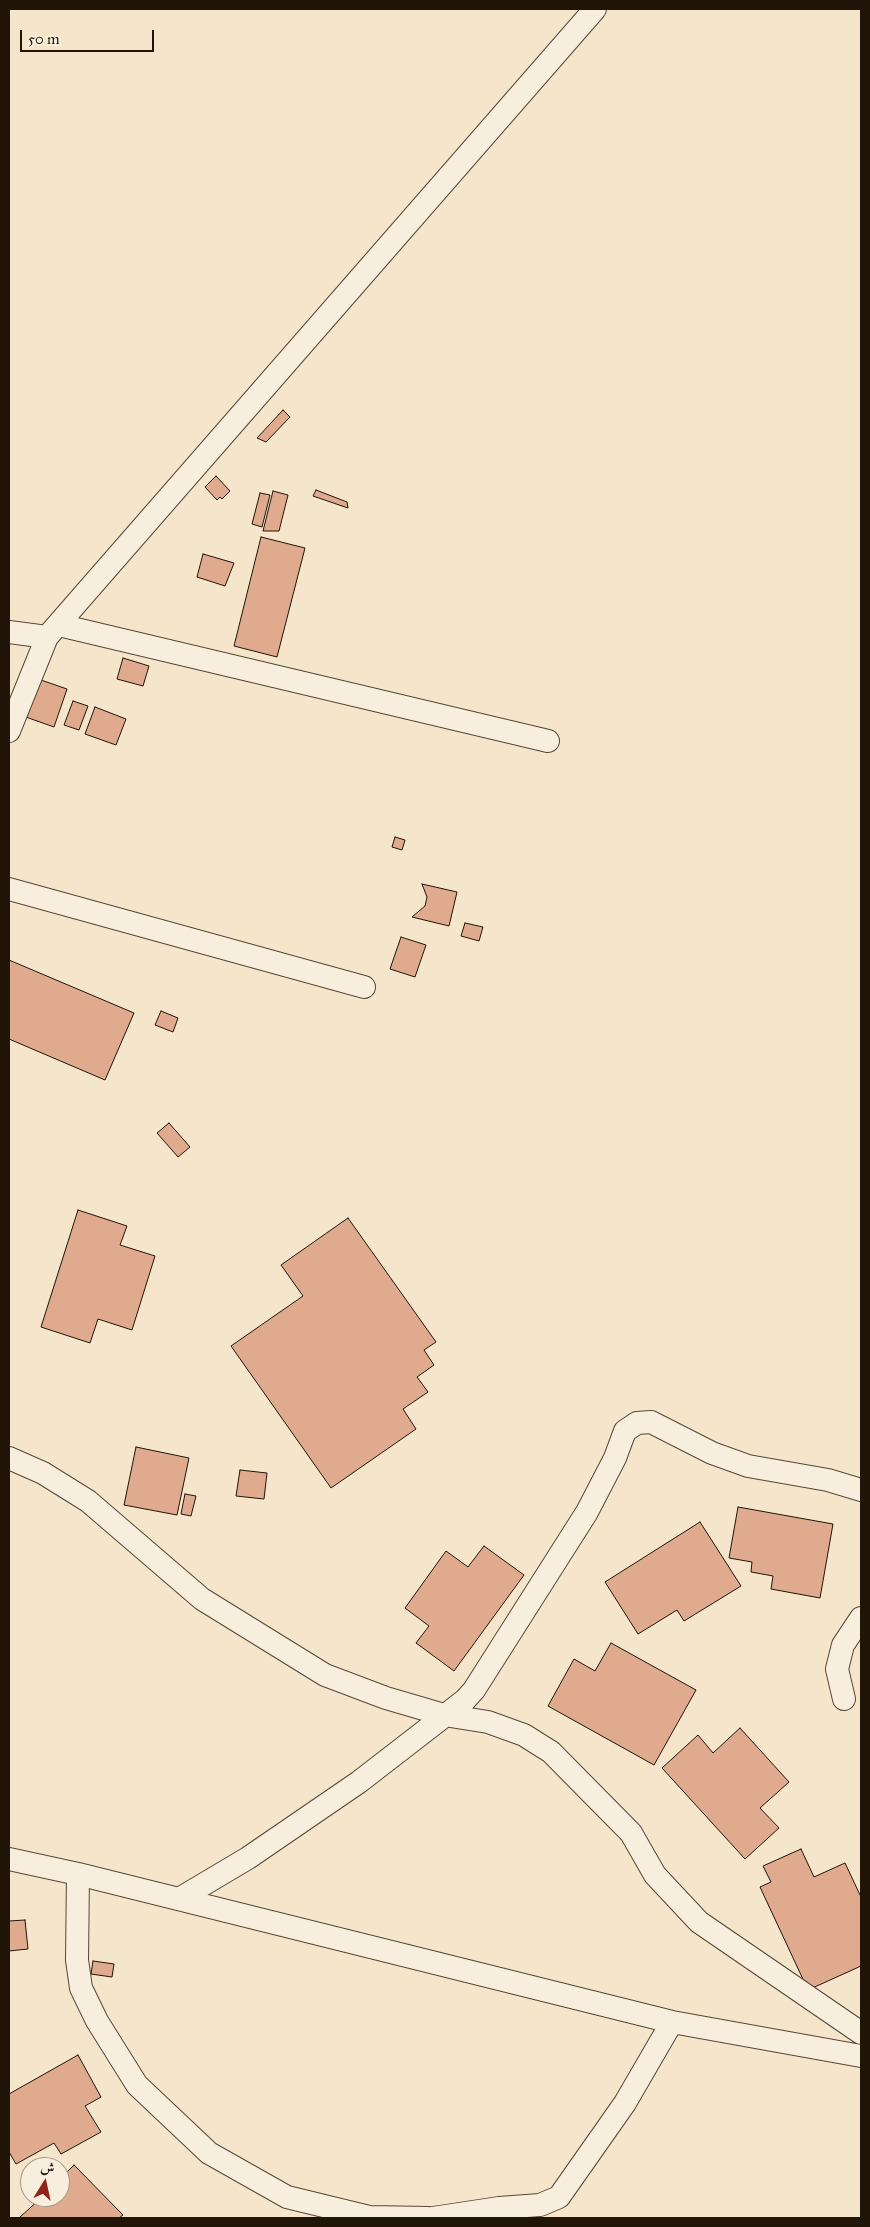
<!DOCTYPE html>
<meta charset="utf-8">
<style>
body{margin:0}
#map{position:relative;width:870px;height:2227px;overflow:hidden;background:#f5e5ca;font-family:"IM FELL Great Primer",Amiri,serif}
canvas{display:block}
.frame{position:absolute;inset:0;border:10px solid #211408;pointer-events:none}
.north{position:absolute;left:20px;top:2157px;width:50px;height:50px;box-sizing:border-box;background:#f8eedd;border:1px solid #a29788;border-radius:50%;rotate:10deg;font-size:14px;font-weight:700;line-height:20px;text-align:center;color:#211408}
.north::after{content:'';display:block;margin:auto;width:18px;height:22px;background:#8f2418;clip-path:polygon(50% 0,100% 100%,50% 72%,0 100%)}
.scale{position:absolute;left:20px;top:30px;width:134px;height:22px;box-sizing:border-box;border:2px solid #211408;border-top:0;padding-left:6px;font-size:15px;line-height:18px;white-space:nowrap;color:#211408;-webkit-text-stroke:4px #f8eedd;paint-order:stroke}
</style>
<div id="map">
<canvas width="870" height="2227"></canvas>
<div class="frame"></div>
<div class="north">ش</div>
<div class="scale">50 m</div>
</div>
<script>
const c = document.querySelector('canvas').getContext('2d');
c.lineJoin = 'round';
function paint(path, color) { c.fillStyle = color; c.fill(path, 'evenodd'); }
const shape = rows => new Path2D(rows.map(r => 'M' + r).join(''));
function stroke(path, color, width, dash) { c.strokeStyle = color; c.lineWidth = width; c.lineCap = dash ? 'butt' : 'round'; c.setLineDash(dash || []); c.stroke(path); }
const building = shape([
 [283,410,290,417,266,442,257,438,283,410],
 [216,476,230,491,222,499,220,497,217,500,205,487,216,476],
 [316,490,347,502,348,508,313,496,316,490],
 [273,491,288,495,279,531,263,531,273,491],
 [260,493,270,495,262,527,252,524,260,493],
 [261,537,305,548,277,657,234,646,261,537],
 [203,554,234,563,225,586,197,577,203,554],
 [123,658,149,666,143,686,117,679,123,658],
 [35,678,67,689,54,727,23,716,35,678],
 [73,701,88,706,79,730,64,725,73,701],
 [95,707,126,719,116,745,85,734,95,707],
 [395,837,405,840,402,850,392,847,395,837],
 [422,884,457,892,449,926,412,917,425,906,427,897,422,884],
 [465,923,483,927,479,941,461,936,465,923],
 [401,937,426,945,415,977,390,969,401,937],
 [9,960,134,1013,105,1080,9,1039,9,960],
 [161,1011,178,1018,173,1032,155,1025,161,1011],
 [169,1123,190,1147,178,1157,157,1133,169,1123],
 [78,1210,127,1226,120,1245,155,1256,132,1330,98,1319,90,1343,41,1327,78,1210],
 [348,1218,436,1342,424,1350,434,1365,417,1377,428,1392,403,1409,416,1429,331,1488,231,1346,303,1296,281,1265,348,1218],
 [136,1447,189,1458,177,1515,124,1505,136,1447],
 [240,1470,267,1473,264,1499,236,1496,240,1470],
 [185,1494,196,1496,191,1516,181,1514,185,1494],
 [738,1507,833,1524,820,1598,771,1589,773,1576,751,1572,752,1562,729,1558,738,1507],
 [700,1522,741,1586,684,1621,677,1610,638,1634,605,1582,700,1522],
 [484,1546,524,1575,454,1671,416,1643,429,1626,405,1608,446,1551,468,1567,484,1546],
 [611,1643,696,1690,654,1765,548,1706,574,1659,595,1671,611,1643],
 [740,1728,789,1782,760,1808,779,1828,745,1859,662,1768,698,1735,713,1753,740,1728],
 [801,1849,814,1877,845,1863,861,1897,861,1966,808,1990,760,1887,771,1882,763,1866,801,1849],
 [25,1920,28,1949,9,1951,9,1921,25,1920],
 [93,1961,114,1964,112,1977,91,1974,93,1961],
 [78,2055,101,2097,85,2106,101,2132,61,2154,54,2143,16,2164,9,2152,9,2094,78,2055],
 [74,2165,123,2215,119,2218,19,2218,42,2197,60,2197,60,2179,74,2165]
]);
const minor = shape([
 [59,625,548,741],
 [9,632,47,637],
 [9,731,47,637,595,9],
 [9,889,364,987],
 [9,1458,43,1473,88,1501,202,1599,325,1675,386,1698,444,1715,488,1722,524,1735,551,1752,631,1833,655,1875,699,1922,861,2033],
 [844,1699,837,1669,843,1645,861,1618],
 [9,1859,78,1874,672,2022,861,2056],
 [78,1874,77,1960,81,1988,97,2021,137,2085,209,2153,287,2197,369,2217,428,2218],
 [179,1899,248,1858,359,1782,465,1700,474,1690,587,1512,615,1458,625,1431,637,1423,651,1422,712,1453,748,1466,828,1480,861,1490],
 [433,2218,499,2208,540,2205,559,2197,625,2103,672,2022]
]);
paint(building, '#dfaa8d');
stroke(building, '#211408', 1);
stroke(minor, '#564838', 24);
stroke(minor, '#f8eedd', 22);
</script>
